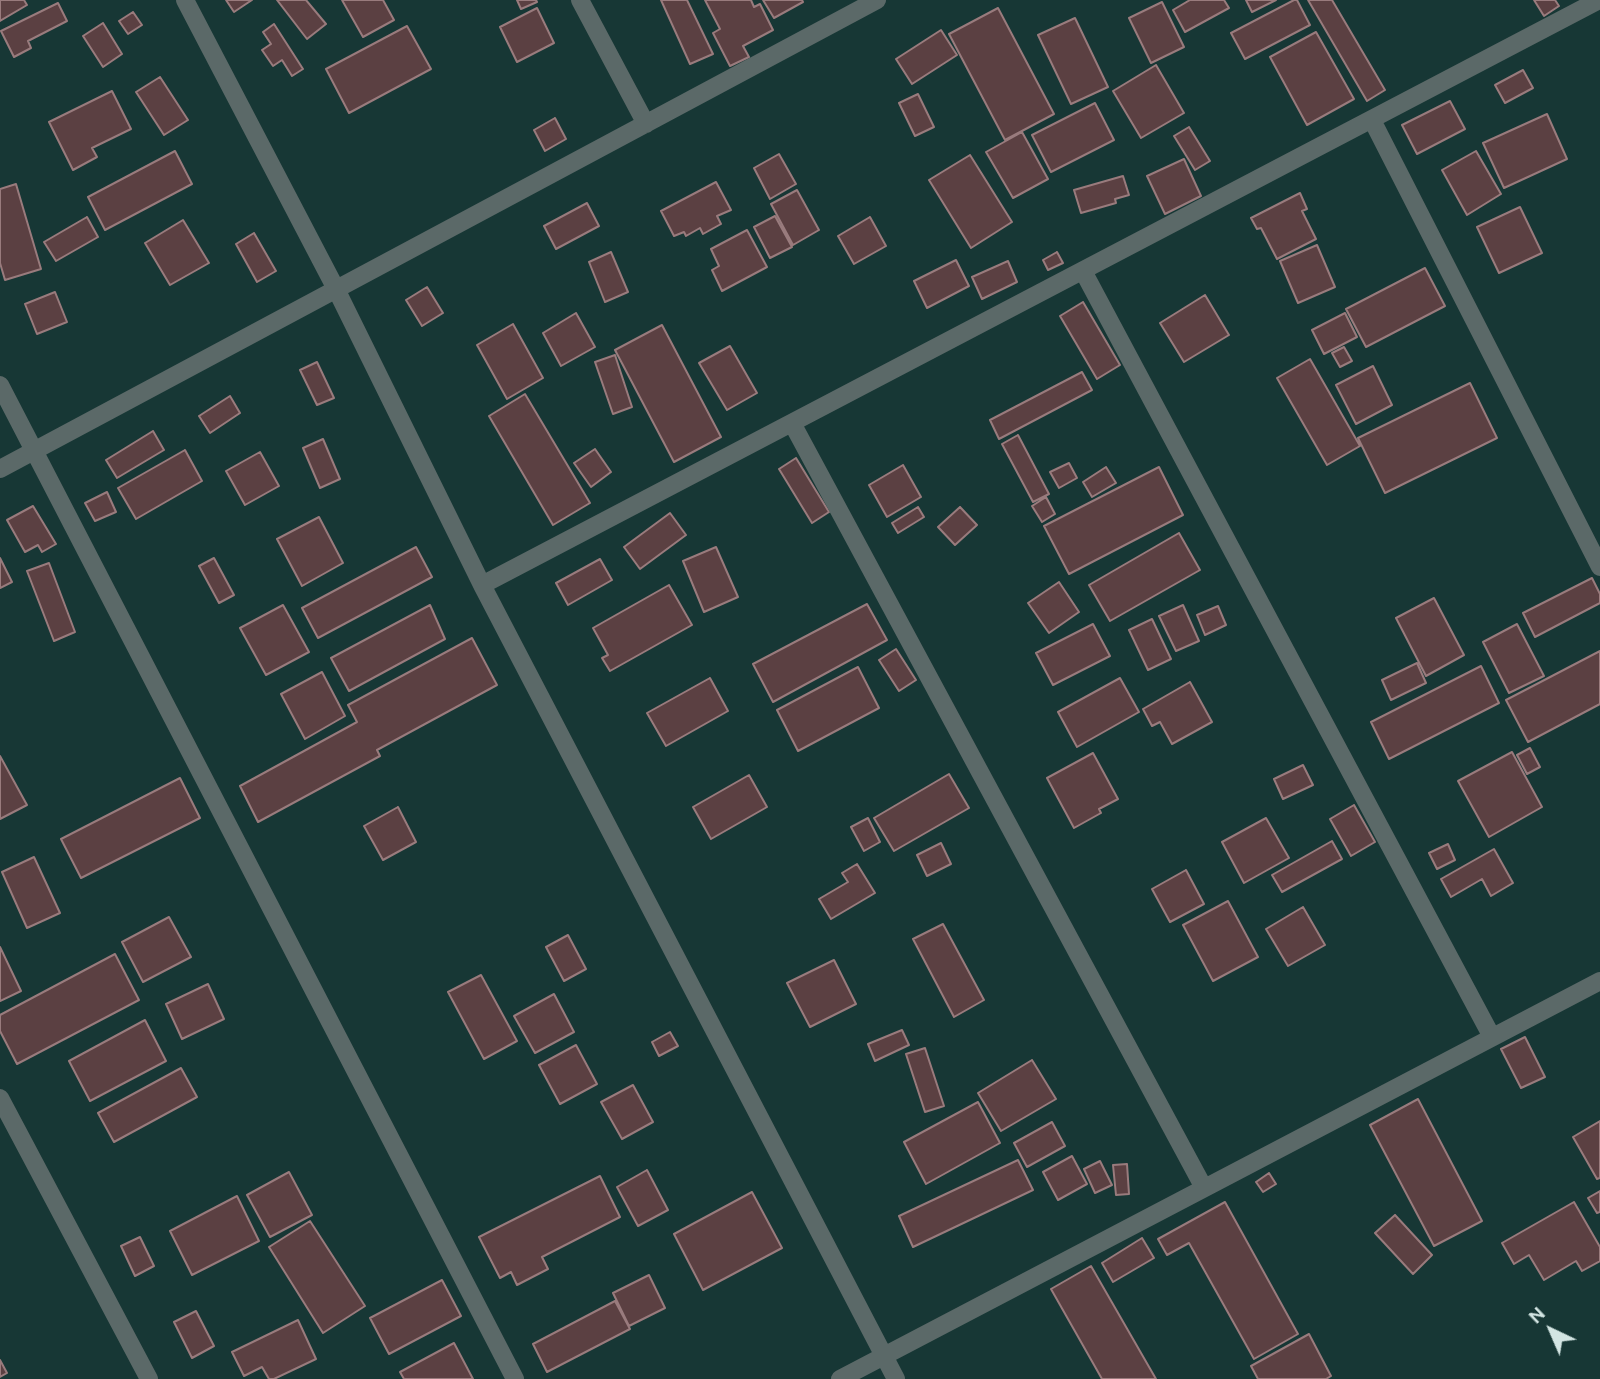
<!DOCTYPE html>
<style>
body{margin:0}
#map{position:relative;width:1600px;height:1379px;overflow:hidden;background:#173735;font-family:Ubuntu,sans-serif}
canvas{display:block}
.north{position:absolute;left:1516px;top:1295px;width:70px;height:70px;-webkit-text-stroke:5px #173735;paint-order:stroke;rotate:316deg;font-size:19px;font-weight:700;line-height:28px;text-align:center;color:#d3e5e3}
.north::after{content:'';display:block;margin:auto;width:24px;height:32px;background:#d3e5e3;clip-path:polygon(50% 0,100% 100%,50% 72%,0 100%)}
</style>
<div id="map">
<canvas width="1600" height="1379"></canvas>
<div class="north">N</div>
</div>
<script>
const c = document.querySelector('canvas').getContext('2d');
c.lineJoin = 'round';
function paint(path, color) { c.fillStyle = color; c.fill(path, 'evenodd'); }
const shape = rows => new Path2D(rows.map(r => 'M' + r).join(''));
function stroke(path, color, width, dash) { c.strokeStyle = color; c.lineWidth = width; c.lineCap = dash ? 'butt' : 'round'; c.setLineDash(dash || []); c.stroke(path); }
const building = shape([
 [0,0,24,0,27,5,0,21,0,0],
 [226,0,252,0,234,12,226,0],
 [277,0,306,0,326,24,307,39,277,0],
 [342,0,383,0,394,20,363,37,342,0],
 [517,0,536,0,537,2,521,9,517,0],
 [661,0,687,0,713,54,690,64,661,0],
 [705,0,751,0,754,7,760,4,773,30,743,46,749,57,730,66,713,33,720,29,705,0],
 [763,0,802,0,803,2,774,18,763,0],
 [1190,0,1224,0,1229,8,1185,32,1173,10,1190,0],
 [1246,0,1276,0,1252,12,1246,0],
 [1294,0,1297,0,1310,25,1245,59,1231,33,1294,0],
 [1308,0,1332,0,1385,90,1367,101,1308,0],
 [1534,0,1555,0,1559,6,1544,16,1534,0],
 [1162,2,1184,47,1151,63,1129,18,1162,2],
 [58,3,67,21,28,41,31,48,14,57,1,31,58,3],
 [537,8,554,43,517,62,500,27,537,8],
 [998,8,1054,114,1005,140,949,34,998,8],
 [133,12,142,25,128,34,119,21,133,12],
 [1075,18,1108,87,1071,104,1038,35,1075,18],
 [103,23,122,54,103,67,83,36,103,23],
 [274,24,303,69,292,76,282,60,273,66,262,50,271,44,263,32,274,24],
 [407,26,431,69,349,113,326,69,407,26],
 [941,30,957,55,912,84,896,59,941,30],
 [1316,32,1354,99,1307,125,1270,57,1316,32],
 [1156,65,1184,113,1141,138,1113,91,1156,65],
 [1523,70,1533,88,1505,103,1495,85,1523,70],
 [160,77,188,120,164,135,136,92,160,77],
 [112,91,131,129,92,148,97,157,73,170,49,122,112,91],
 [918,94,934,127,915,136,899,103,918,94],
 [1450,101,1465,129,1417,154,1402,125,1450,101],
 [1095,103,1114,140,1051,172,1032,135,1095,103],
 [1547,114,1567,159,1504,188,1483,143,1547,114],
 [555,118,566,139,545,151,534,130,555,118],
 [1189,127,1210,161,1195,170,1174,136,1189,127],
 [1022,132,1048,179,1013,198,986,152,1022,132],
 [175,151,192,184,105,230,88,197,175,151],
 [1476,151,1501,194,1467,215,1442,170,1476,151],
 [779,154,796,184,770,199,754,168,779,154],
 [970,155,1012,222,971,248,929,180,970,155],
 [1184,159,1201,196,1165,214,1147,176,1184,159],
 [1123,176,1129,195,1115,199,1116,203,1081,213,1074,190,1123,176],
 [716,182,731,210,717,216,721,224,703,234,700,228,686,236,684,232,674,236,661,211,716,182],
 [16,184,41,269,5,280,0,263,0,189,16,184],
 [797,190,819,230,793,245,771,204,797,190],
 [1300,193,1307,209,1302,211,1316,239,1277,259,1261,228,1257,229,1251,218,1300,193],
 [587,203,599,226,556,249,544,226,587,203],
 [1520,207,1542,253,1499,273,1477,227,1520,207],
 [775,216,792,247,770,258,754,227,775,216],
 [87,217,98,237,56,261,44,242,87,217],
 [870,217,886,246,854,264,838,236,870,217],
 [183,220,209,263,170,285,145,243,183,220],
 [747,230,767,267,722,291,712,270,719,266,711,249,747,230],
 [254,233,276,271,257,282,236,244,254,233],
 [1317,245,1335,287,1298,303,1280,261,1317,245],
 [611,252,628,292,605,302,589,262,611,252],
 [1057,252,1063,263,1048,270,1043,260,1057,252],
 [956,260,969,286,927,308,914,281,956,260],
 [1008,261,1017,282,982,299,972,277,1008,261],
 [1425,268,1445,306,1366,347,1346,309,1425,268],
 [427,287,443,313,422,326,406,300,427,287],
 [55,292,67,322,37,334,25,304,55,292],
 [1205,295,1229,335,1184,362,1160,323,1205,295],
 [1083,302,1120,365,1097,379,1060,316,1083,302],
 [576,313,595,347,561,366,543,333,576,313],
 [1345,313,1357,337,1324,354,1312,330,1345,313],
 [513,324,543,378,507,399,477,345,513,324],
 [662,325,721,437,674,462,615,350,662,325],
 [730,346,757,393,727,410,699,363,730,346],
 [1344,347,1352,361,1340,367,1332,353,1344,347],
 [615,355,632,407,613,414,595,362,615,355],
 [1310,359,1360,446,1327,465,1277,378,1310,359],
 [317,362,334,398,317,405,300,370,317,362],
 [1373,366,1392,405,1356,424,1336,385,1373,366],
 [1082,372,1092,390,999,439,990,420,1082,372],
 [1470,383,1497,438,1385,493,1358,438,1470,383],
 [525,394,590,503,553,525,489,416,525,394],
 [230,396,240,413,210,433,199,416,230,396],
 [153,431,164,450,117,478,106,460,153,431],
 [1018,435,1049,494,1033,502,1002,444,1018,435],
 [323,439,340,479,320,488,303,448,323,439],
 [595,449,611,472,591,487,574,463,595,449],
 [185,450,202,481,136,519,118,488,185,450],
 [260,452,279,486,245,505,226,471,260,452],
 [796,458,829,512,812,523,779,469,796,458],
 [1069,463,1077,478,1059,488,1050,472,1069,463],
 [903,465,921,497,887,517,869,485,903,465],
 [1106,467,1116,483,1092,497,1083,482,1106,467],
 [1159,467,1183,515,1069,574,1044,526,1159,467],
 [107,492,116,512,95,521,85,503,107,492],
 [1046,497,1055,514,1042,522,1032,506,1046,497],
 [33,506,56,544,42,552,38,545,25,552,7,520,33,506],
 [918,507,924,517,898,533,892,523,918,507],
 [960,507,977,525,955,545,938,527,960,507],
 [670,513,686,535,640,569,624,547,670,513],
 [319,517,343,563,302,586,277,539,319,517],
 [1179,533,1200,570,1110,621,1089,585,1179,533],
 [416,547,432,577,318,638,302,608,416,547],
 [716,547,738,597,704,612,683,561,716,547],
 [0,558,12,582,0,588,0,558],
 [214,558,234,595,219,603,199,566,214,558],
 [600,559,612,580,568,605,556,583,600,559],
 [49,563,75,632,54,641,27,571,49,563],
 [1592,578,1600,594,1600,603,1535,637,1523,613,1592,578],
 [1059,582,1079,612,1049,633,1028,603,1059,582],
 [669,585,692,625,610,671,602,658,608,655,593,628,669,585],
 [1434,598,1464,655,1426,676,1396,618,1434,598],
 [867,604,887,640,773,702,753,664,867,604],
 [283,605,309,652,266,675,240,628,283,605],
 [430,605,445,639,349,691,331,658,430,605],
 [1183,605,1199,641,1176,651,1159,616,1183,605],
 [1218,606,1226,625,1205,635,1197,615,1218,606],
 [1152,619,1171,659,1148,670,1129,630,1152,619],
 [1093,624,1110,656,1053,685,1036,653,1093,624],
 [1517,624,1544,676,1509,693,1483,642,1517,624],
 [472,638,497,685,377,750,380,756,258,822,240,786,357,722,348,705,472,638],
 [896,649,916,680,899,691,879,660,896,649],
 [1600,651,1600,704,1528,742,1506,700,1600,651],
 [1417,663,1426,683,1391,700,1382,680,1417,663],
 [1481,666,1499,703,1389,759,1371,722,1481,666],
 [858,667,879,708,798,751,777,710,858,667],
 [322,672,345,716,305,739,281,694,322,672],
 [710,678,728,711,666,746,647,713,710,678],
 [1120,678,1139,712,1077,747,1058,712,1120,678],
 [1190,682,1212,722,1172,744,1160,722,1152,726,1143,709,1190,682],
 [1530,748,1540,767,1527,774,1517,755,1530,748],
 [1512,752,1542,807,1489,837,1458,781,1512,752],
 [1093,753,1118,799,1099,809,1101,813,1074,828,1047,778,1093,753],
 [0,756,27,805,0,819,0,756],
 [1303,765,1313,785,1283,799,1274,779,1303,765],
 [949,774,969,808,894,851,874,818,949,774],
 [749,775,767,807,711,839,693,807,749,775],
 [180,778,200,818,81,878,61,839,180,778],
 [1354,805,1375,842,1351,856,1330,819,1354,805],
 [398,807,416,842,383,860,364,826,398,807],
 [868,818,880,842,864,851,851,827,868,818],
 [1266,818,1289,858,1244,883,1222,842,1266,818],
 [1332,841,1342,859,1282,892,1272,875,1332,841],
 [941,843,951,864,927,876,917,855,941,843],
 [1448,844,1455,860,1437,869,1429,853,1448,844],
 [1494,849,1513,883,1491,896,1482,879,1451,897,1441,879,1494,849],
 [34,857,60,913,27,928,2,872,34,857],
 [857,864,875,893,831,919,819,899,848,882,842,873,857,864],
 [1186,870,1204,904,1170,922,1152,889,1186,870],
 [1228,901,1258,957,1213,981,1183,925,1228,901],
 [1303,907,1325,945,1288,966,1266,929,1303,907],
 [169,917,191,957,143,982,122,942,169,917],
 [943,924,984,1000,954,1017,913,939,943,924],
 [568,935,586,969,564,981,546,947,568,935],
 [0,947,21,991,0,1001,0,947],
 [115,954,139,1000,17,1064,0,1031,0,1015,115,954],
 [834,960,856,1004,810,1027,787,983,834,960],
 [481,975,517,1041,484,1059,448,992,481,975],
 [208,984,224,1019,182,1039,166,1004,208,984],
 [554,994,574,1032,535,1053,514,1016,554,994],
 [145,1020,166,1061,90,1101,69,1061,145,1020],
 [902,1030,909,1045,875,1061,868,1044,902,1030],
 [670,1032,678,1046,659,1056,652,1042,670,1032],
 [1525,1037,1545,1077,1521,1088,1501,1049,1525,1037],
 [576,1045,597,1084,560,1104,539,1065,576,1045],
 [925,1048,944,1106,925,1112,906,1054,925,1048],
 [1032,1060,1056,1099,1001,1131,978,1093,1032,1060],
 [181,1068,197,1097,114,1142,98,1113,181,1068],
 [633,1085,653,1122,622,1139,601,1102,633,1085],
 [1418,1099,1482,1221,1434,1246,1370,1125,1418,1099],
 [978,1102,1000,1143,926,1184,904,1142,978,1102],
 [1600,1121,1600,1178,1597,1179,1573,1137,1600,1121],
 [1052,1122,1065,1146,1027,1167,1014,1143,1052,1122],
 [1072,1156,1087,1184,1058,1200,1043,1172,1072,1156],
 [1018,1160,1033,1190,913,1247,899,1216,1018,1160],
 [1100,1161,1112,1185,1095,1193,1084,1169,1100,1161],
 [1127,1164,1129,1194,1116,1195,1113,1165,1127,1164],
 [647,1170,668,1210,638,1226,617,1187,647,1170],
 [289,1172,312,1215,270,1237,247,1195,289,1172],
 [1269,1173,1276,1184,1263,1192,1256,1182,1269,1173],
 [600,1176,620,1217,542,1257,548,1269,517,1285,511,1272,500,1278,479,1237,600,1176],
 [1600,1191,1600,1212,1597,1213,1588,1198,1600,1191],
 [752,1192,782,1248,703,1290,674,1234,752,1192],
 [237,1196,259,1241,192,1275,170,1231,237,1196],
 [1225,1202,1298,1334,1254,1359,1189,1243,1167,1255,1158,1239,1225,1202],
 [1574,1202,1600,1247,1600,1261,1582,1271,1576,1261,1544,1280,1529,1255,1514,1264,1502,1243,1574,1202],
 [1395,1215,1432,1255,1413,1274,1375,1233,1395,1215],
 [310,1221,365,1306,323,1333,269,1247,310,1221],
 [140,1237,154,1266,135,1276,121,1246,140,1237],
 [1142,1238,1154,1258,1113,1282,1102,1263,1142,1238],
 [1091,1266,1156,1379,1102,1379,1051,1289,1091,1266],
 [649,1275,665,1308,629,1326,613,1293,649,1275],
 [442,1280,461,1316,389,1354,370,1318,442,1280],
 [615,1301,630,1329,547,1372,533,1344,615,1301],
 [196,1311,214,1346,192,1358,174,1322,196,1311],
 [298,1320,316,1359,274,1379,269,1379,262,1367,244,1376,232,1352,298,1320],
 [1309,1334,1331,1376,1326,1379,1258,1379,1251,1366,1309,1334],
 [454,1343,473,1379,404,1379,400,1372,454,1343],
 [0,1360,7,1373,0,1377,0,1360]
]);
const minor = shape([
 [185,0,336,289,482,585,896,1379],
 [580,0,646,124],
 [1372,120,1600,567],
 [1083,271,1492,1037],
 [0,385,515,1379],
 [792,423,1204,1188],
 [0,469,877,0],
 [482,585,1599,0],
 [0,1098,149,1379],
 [840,1379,1600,981]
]);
paint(building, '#5b4042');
stroke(building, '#997b7d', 2);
stroke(minor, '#5b6968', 18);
</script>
